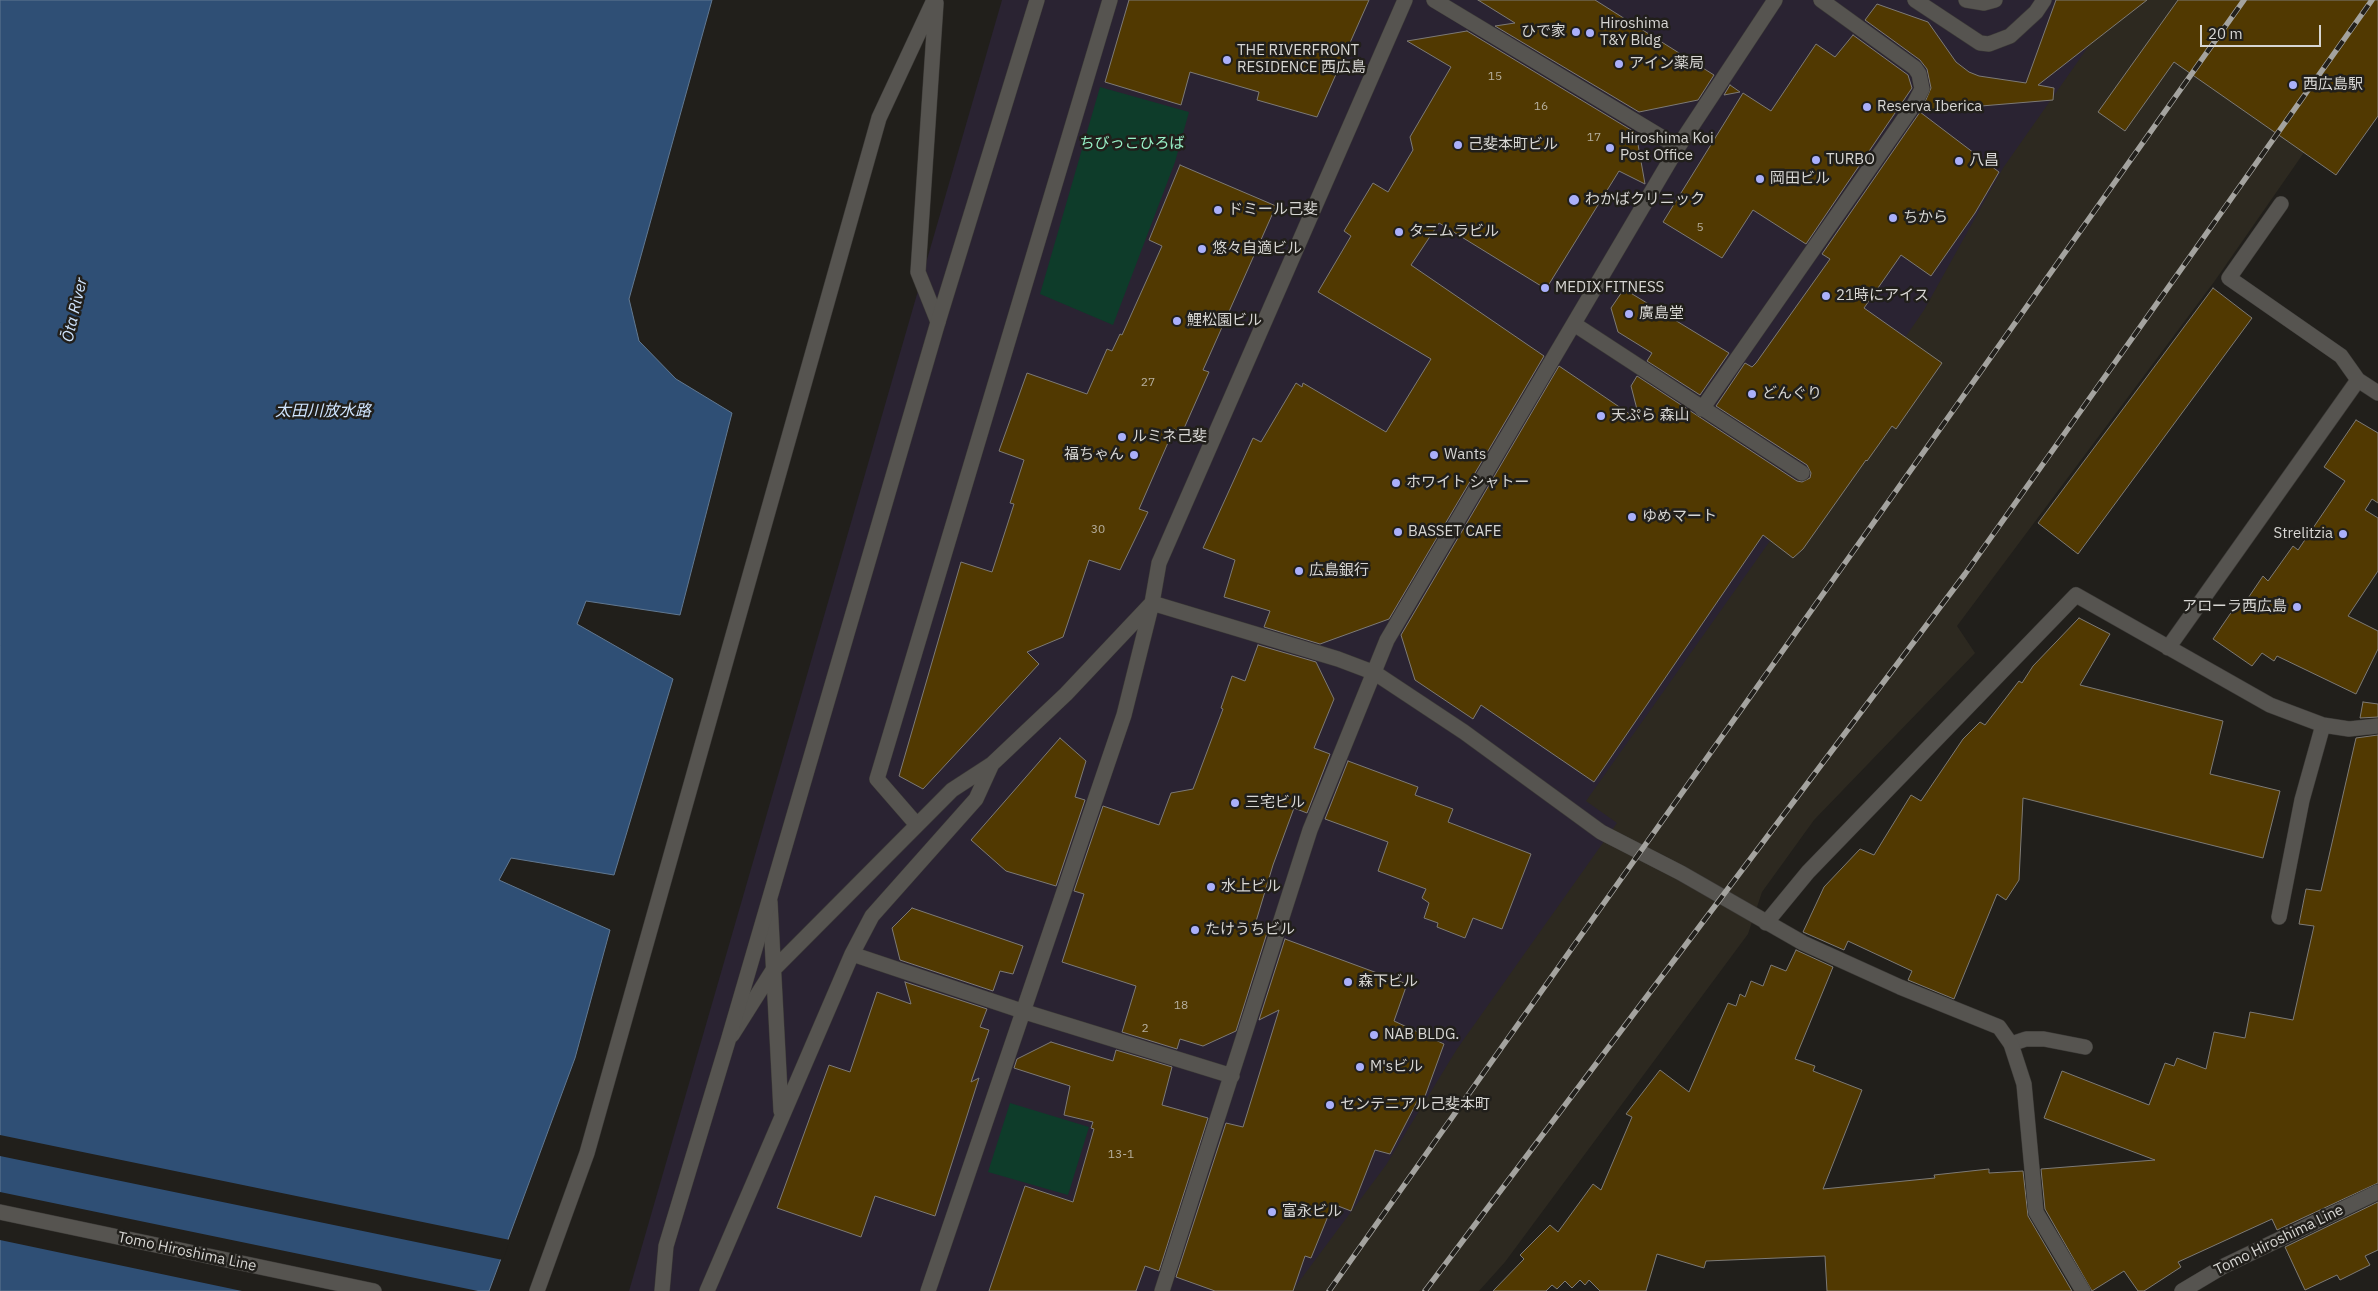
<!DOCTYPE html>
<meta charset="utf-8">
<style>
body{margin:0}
#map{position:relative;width:2378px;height:1291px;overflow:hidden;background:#211f1b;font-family:"IBM Plex Sans",sans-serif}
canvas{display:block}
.scale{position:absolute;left:2200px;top:25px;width:121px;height:22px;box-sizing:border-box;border:2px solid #d7d6d3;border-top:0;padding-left:6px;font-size:15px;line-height:18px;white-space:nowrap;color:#d7d6d3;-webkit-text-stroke:4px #211f1b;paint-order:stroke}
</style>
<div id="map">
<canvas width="2378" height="1291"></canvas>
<div class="scale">20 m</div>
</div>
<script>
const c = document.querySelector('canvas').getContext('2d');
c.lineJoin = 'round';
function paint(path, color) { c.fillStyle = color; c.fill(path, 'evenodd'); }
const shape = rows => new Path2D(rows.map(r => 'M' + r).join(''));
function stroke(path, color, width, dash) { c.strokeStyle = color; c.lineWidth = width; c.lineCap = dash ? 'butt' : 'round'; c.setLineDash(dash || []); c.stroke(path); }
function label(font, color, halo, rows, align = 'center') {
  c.font = font + ' "IBM Plex Sans","Noto Sans JP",sans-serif'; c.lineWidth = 5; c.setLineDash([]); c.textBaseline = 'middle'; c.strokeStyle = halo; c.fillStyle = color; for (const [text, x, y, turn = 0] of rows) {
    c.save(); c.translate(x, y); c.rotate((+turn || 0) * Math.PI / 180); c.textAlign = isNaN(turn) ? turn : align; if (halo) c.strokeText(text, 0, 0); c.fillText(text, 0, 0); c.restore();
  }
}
const commercial = shape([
 [1002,0,2252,0,1309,1291,629,1291]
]);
const built = shape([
 [2121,0,2378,0,2378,46,2214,282,1957,626,1975,653,1814,820,1762,892,1748,934,1505,1262,1479,1291,1292,1291,1386,1165,1457,1049,1617,823,1586,801,1823,466,1819,463,1924,310,2003,168]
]);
const green = shape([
 [1100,87,1189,112,1175,162,1113,325,1040,294],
 [1010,1103,1089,1127,1068,1195,988,1172]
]);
const water = shape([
 [0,0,712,0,629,299,639,341,676,379,732,413,680,615,586,601,577,624,673,679,614,875,511,858,499,880,610,930,575,1058,489,1291,0,1291,0,0]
]);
const pier = shape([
 [0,1135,510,1240,503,1260,0,1156],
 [0,1192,478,1291,242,1291,0,1240]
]);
const building = shape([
 [1129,0,1369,0,1317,117,1257,100,1259,92,1190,72,1181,105,1105,82,1129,0],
 [1478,0,1595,0,1714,75,1698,100,1639,112,1495,26,1515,23,1478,0],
 [2056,0,2147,0,2038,85,2054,88,2053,100,1921,111,1931,88,1927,69,1920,60,1865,20,1877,4,1928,22,1956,62,1969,72,1979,76,2026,83,2056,0],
 [2178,0,2378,0,2378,116,2336,175,2174,62,2125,131,2098,112,2178,0],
 [1467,31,1636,133,1645,184,1619,171,1546,289,1439,223,1411,265,1544,356,1389,619,1320,644,1264,627,1270,611,1224,597,1235,560,1203,548,1253,438,1261,442,1296,383,1302,387,1303,383,1386,432,1431,359,1318,292,1351,236,1344,231,1373,183,1388,192,1413,150,1410,137,1451,67,1407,41,1467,31],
 [1853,35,1908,75,1912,88,1806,244,1753,210,1722,258,1663,222,1743,93,1771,111,1816,44,1835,57,1853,35],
 [1730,85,1740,92,1724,95,1730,85],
 [1920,112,1999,172,1975,213,1931,276,1901,255,1864,308,1942,363,1896,429,1892,426,1867,461,1866,460,1803,549,1793,558,1763,535,1594,782,1481,705,1473,719,1415,680,1401,635,1559,366,1640,421,1631,386,1637,376,1797,481,1802,482,1810,478,1811,473,1807,465,1716,406,1745,363,1752,367,1756,363,1830,259,1822,254,1920,112],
 [1180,165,1276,206,1203,370,1209,372,1182,433,1174,429,1139,509,1148,512,1120,570,1089,560,1063,637,1027,652,1039,664,923,789,899,776,961,562,992,572,1014,504,1010,503,1024,460,999,451,1027,373,1087,394,1107,349,1112,351,1120,334,1122,335,1162,246,1149,240,1180,165],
 [2213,288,2252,318,2078,554,2038,523,2213,288],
 [1624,289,1729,353,1700,395,1647,361,1652,353,1618,332,1611,308,1624,289],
 [2356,420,2378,433,2378,503,2372,499,2365,510,2378,518,2378,571,2348,616,2378,631,2378,649,2356,694,2277,656,2274,661,2262,653,2252,666,2213,639,2239,601,2244,604,2263,576,2268,581,2293,546,2298,550,2345,481,2324,467,2356,420],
 [2079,618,2110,634,2080,685,2223,721,2210,774,2280,791,2263,858,2023,798,2019,880,2006,900,1997,894,1954,999,1908,980,1912,971,1848,941,1844,950,1803,932,1824,887,1860,849,1874,855,1911,795,1921,801,1963,739,1980,722,1985,725,2019,681,2022,683,2033,666,2079,618],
 [1258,645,1316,662,1334,699,1314,748,1330,754,1307,813,1294,808,1273,865,1254,928,1267,933,1236,1031,1203,1046,1180,1039,1177,1049,1122,1032,1136,986,1062,962,1084,894,1074,891,1103,806,1159,825,1171,793,1193,789,1223,709,1221,708,1232,676,1245,681,1258,645],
 [2363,702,2378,704,2378,717,2360,718,2363,702],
 [2378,735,2378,1183,2277,1230,2272,1219,2178,1262,2181,1267,2144,1291,2138,1291,2124,1271,2092,1291,2045,1209,2041,1169,2155,1160,2044,1118,2062,1071,2149,1105,2165,1063,2174,1066,2177,1058,2206,1069,2214,1032,2245,1038,2250,1012,2293,1020,2314,926,2299,924,2306,889,2321,891,2356,738,2378,735],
 [1060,738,1086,761,1075,797,1085,800,1056,886,1006,871,971,840,1060,738],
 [1348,761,1418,787,1415,795,1453,809,1448,822,1531,854,1502,929,1473,918,1465,938,1437,927,1438,923,1424,918,1429,903,1422,898,1426,889,1378,871,1388,842,1325,819,1348,761],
 [912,908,1023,946,1013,974,1000,971,993,991,900,960,892,928,912,908],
 [1285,939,1407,984,1394,1021,1444,1044,1424,1099,1419,1098,1390,1154,1375,1150,1351,1211,1333,1204,1311,1258,1305,1256,1293,1291,1215,1291,1176,1277,1226,1123,1243,1127,1279,1010,1259,1020,1285,939],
 [1796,950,1833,967,1795,1059,1815,1066,1813,1071,1862,1090,1823,1189,1935,1178,1934,1175,1989,1169,1989,1173,2023,1171,2028,1216,2072,1291,1827,1291,1825,1256,1706,1261,1704,1268,1657,1254,1646,1291,1600,1291,1589,1280,1585,1285,1580,1280,1572,1288,1565,1281,1557,1289,1552,1285,1546,1291,1493,1291,1524,1259,1520,1255,1550,1225,1558,1232,1593,1184,1601,1190,1632,1117,1626,1114,1660,1070,1689,1092,1728,1003,1736,1006,1740,994,1745,997,1751,981,1763,986,1771,965,1786,971,1796,950],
 [905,982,987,1009,980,1027,989,1030,971,1082,979,1078,935,1216,875,1196,861,1237,777,1208,829,1065,850,1072,877,992,911,1004,905,982],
 [1051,1042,1113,1061,1116,1050,1172,1067,1162,1105,1208,1118,1159,1271,1145,1266,1136,1291,989,1291,1025,1186,1073,1202,1094,1129,1091,1128,1093,1122,1064,1115,1070,1086,1014,1068,1017,1059,1051,1042],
 [2378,1202,2378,1250,2365,1256,2370,1265,2340,1280,2337,1275,2305,1290,2285,1247,2378,1202]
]);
const lane = shape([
 [1915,0,1980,43,1989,44,2010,36,2036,12,2044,0],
 [1966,0,1984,3,1995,0],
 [936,3,918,272,938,322],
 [2011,1044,2026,1039,2044,1039,2085,1047],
 [537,1291,587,1153,879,118,934,0]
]);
const street = shape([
 [1434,0,1678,147],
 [2281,204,2229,278,2341,356,2358,380,2378,393],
 [1574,324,1802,473],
 [1702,409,1913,106,1922,89,1919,74,1915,68,1821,0],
 [1152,603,1338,659,1375,673,1464,732,1601,832,1681,873,1803,943,1900,987,1999,1027,2011,1044,2024,1084,2036,1212,2083,1291],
 [2168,648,2358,380],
 [917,825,877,779,1110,0],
 [770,902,781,1111],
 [2279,917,2302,800,2323,725],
 [1766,923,1808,872,2076,595,2270,705,2323,725,2349,729,2378,726],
 [852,954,1022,1011,1232,1076],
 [732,1035,773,970,952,790,992,764,1066,694,1151,604],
 [707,1291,852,954,872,916,976,799,992,764],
 [928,1291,1124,715,1152,603,1159,563,1405,0],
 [1162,1291,1310,830,1387,640,1678,147,1775,0]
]);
const secondary = shape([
 [0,1212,374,1291],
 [662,1291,666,1246,728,1041,938,322,1037,0],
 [2182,1291,2224,1266,2378,1192]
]);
const rail = shape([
 [1329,1291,2244,0],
 [1425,1291,1965,574,2372,0]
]);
const markers = [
 [1576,32,5,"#aab0fb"],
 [1590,33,5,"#aab0fb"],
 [1227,60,5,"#aab0fb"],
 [1619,64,5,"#aab0fb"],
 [2293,85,5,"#aab0fb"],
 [1867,107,5,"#aab0fb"],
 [1458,145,5,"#aab0fb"],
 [1610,148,5,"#aab0fb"],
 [1816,160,5,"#aab0fb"],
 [1959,161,5,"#aab0fb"],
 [1760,179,5,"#aab0fb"],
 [1574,200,6,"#aab0fb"],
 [1218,210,5,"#aab0fb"],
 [1893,218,5,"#aab0fb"],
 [1399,232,5,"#aab0fb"],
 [1202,249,5,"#aab0fb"],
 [1545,288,5,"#aab0fb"],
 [1826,296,5,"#aab0fb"],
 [1629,314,5,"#aab0fb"],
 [1177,321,5,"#aab0fb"],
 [1752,394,5,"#aab0fb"],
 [1601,416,5,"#aab0fb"],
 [1122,437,5,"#aab0fb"],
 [1134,455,5,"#aab0fb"],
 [1434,455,5,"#aab0fb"],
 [1396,483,5,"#aab0fb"],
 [1632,517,5,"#aab0fb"],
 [1398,532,5,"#aab0fb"],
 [2343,534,5,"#aab0fb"],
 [1299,571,5,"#aab0fb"],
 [2297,607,5,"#aab0fb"],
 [1235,803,5,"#aab0fb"],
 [1211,887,5,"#aab0fb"],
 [1195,930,5,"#aab0fb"],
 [1348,982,5,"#aab0fb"],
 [1374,1035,5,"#aab0fb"],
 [1360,1067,5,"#aab0fb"],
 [1330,1105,5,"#aab0fb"],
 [1272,1212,5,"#aab0fb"]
];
const numberNames = [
 ["15",1495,77],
 ["16",1541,107],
 ["17",1594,138],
 ["5",1700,228],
 ["27",1148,383],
 ["30",1098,530],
 ["18",1181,1006],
 ["2",1145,1029],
 ["13-1",1121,1155]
];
const poiNames = [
 ["Hiroshima",1600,24],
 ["T&Y Bldg",1600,41],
 ["ひで家",1566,32,"right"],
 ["THE RIVERFRONT",1237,51],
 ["RESIDENCE 西広島",1237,68],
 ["アイン薬局",1629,64],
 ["西広島駅",2303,85],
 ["Reserva Iberica",1877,107],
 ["Hiroshima Koi",1620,139],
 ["Post Office",1620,156],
 ["己斐本町ビル",1468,145],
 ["TURBO",1826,160],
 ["八昌",1969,161],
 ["岡田ビル",1770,179],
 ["わかばクリニック",1585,200],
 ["ドミール己斐",1228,210],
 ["ちから",1903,218],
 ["タニムラビル",1409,232],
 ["悠々自適ビル",1212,249],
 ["MEDIX FITNESS",1555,288],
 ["21時にアイス",1836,296],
 ["廣島堂",1639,314],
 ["鯉松園ビル",1187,321],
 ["どんぐり",1762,394],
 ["天ぷら 森山",1611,416],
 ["ルミネ己斐",1132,437],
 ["福ちゃん",1124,455,"right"],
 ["Wants",1444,455],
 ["ホワイト シャトー",1406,483],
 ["ゆめマート",1642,517],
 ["BASSET CAFE",1408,532],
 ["Strelitzia",2333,534,"right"],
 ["広島銀行",1309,571],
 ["アローラ西広島",2287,607,"right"],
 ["三宅ビル",1245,803],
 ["水上ビル",1221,887],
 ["たけうちビル",1205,930],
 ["森下ビル",1358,982],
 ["NAB BLDG.",1384,1035],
 ["M'sビル",1370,1067],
 ["センテニアル己斐本町",1340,1105],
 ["富永ビル",1282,1212]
];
const parkNames = [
 ["ちびっこひろば",1132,144]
];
const streetNames = [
 ["Tomo Hiroshima Line",2279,1240,-26],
 ["Tomo Hiroshima Line",187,1252,12]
];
const waterNames = [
 ["Ōta River",75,310,-77],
 ["太田川放水路",323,411]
];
paint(commercial, '#2a2332');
paint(built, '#2d2920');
paint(green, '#0e3c2a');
paint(water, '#2f4f75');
stroke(water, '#617891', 1);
paint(pier, '#211f1b');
paint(building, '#513901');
stroke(building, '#7d7a76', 1);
stroke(lane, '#3c3a37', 16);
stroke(street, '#3c3a37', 16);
stroke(secondary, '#3c3a37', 16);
stroke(lane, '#565450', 15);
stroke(street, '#565450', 15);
stroke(secondary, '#565450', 15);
stroke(rail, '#a4a39f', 5.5);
stroke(rail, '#211f1b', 4, [11]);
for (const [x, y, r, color] of markers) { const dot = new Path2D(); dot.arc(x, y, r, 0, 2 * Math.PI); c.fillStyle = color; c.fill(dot); stroke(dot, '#211f1b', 2); }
label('12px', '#b6af9e', null, numberNames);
label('15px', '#d7d6d3', '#211f1b', poiNames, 'left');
label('15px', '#99f2c8', '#211f1b', parkNames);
label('15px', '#d7d6d3', '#211f1b', streetNames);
label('italic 16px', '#cfe4fe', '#211f1b', waterNames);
</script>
